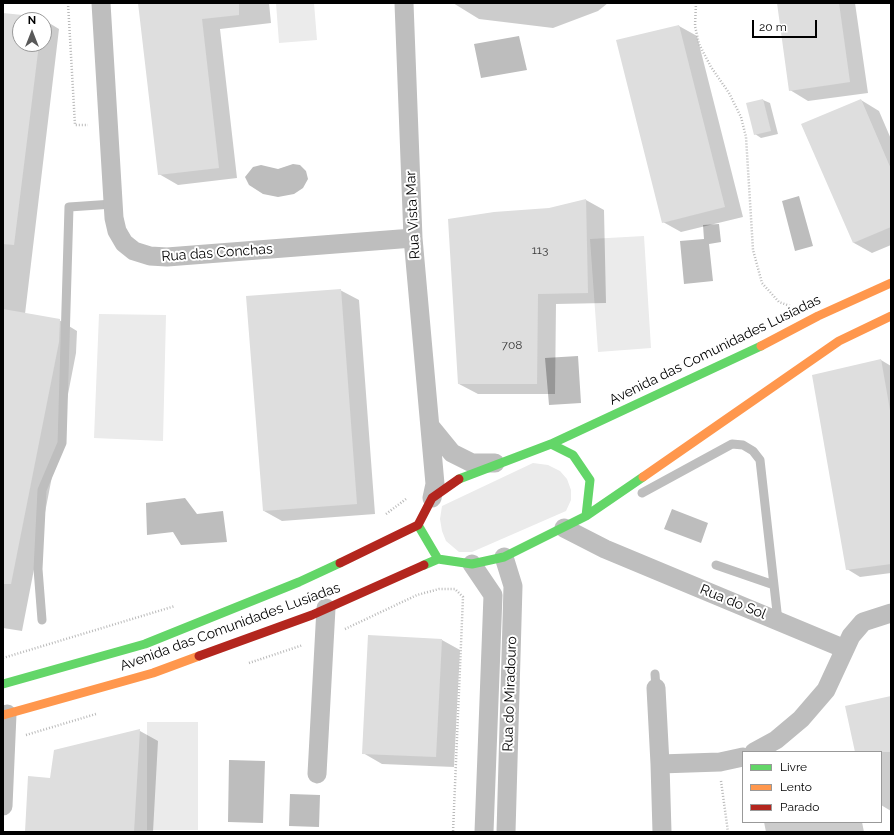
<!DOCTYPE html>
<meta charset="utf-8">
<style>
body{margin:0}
#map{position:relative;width:894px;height:835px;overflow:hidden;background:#fff;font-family:Raleway,sans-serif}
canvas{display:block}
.frame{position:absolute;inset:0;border:4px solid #000;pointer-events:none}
.legend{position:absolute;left:742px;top:751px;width:140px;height:72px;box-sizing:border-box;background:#fff;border:1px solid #999;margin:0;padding:5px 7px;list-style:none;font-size:12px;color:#000}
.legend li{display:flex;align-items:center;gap:8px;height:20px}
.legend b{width:20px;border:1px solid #999}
.north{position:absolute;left:12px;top:12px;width:40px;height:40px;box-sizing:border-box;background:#fff;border:1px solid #999;border-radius:50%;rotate:0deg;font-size:11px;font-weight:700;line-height:16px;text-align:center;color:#000}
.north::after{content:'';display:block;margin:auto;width:14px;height:18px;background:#595959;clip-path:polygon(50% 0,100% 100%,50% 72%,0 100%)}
.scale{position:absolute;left:752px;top:20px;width:65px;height:18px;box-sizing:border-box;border:2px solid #000;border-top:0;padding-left:5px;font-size:12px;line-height:14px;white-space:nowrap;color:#000;-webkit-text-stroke:3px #fff;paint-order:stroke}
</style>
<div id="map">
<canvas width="894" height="835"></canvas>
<div class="frame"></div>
<ul class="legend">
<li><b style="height:5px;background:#63d668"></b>Livre</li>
<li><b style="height:5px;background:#ff974d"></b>Lento</li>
<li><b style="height:5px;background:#b3261e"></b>Parado</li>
</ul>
<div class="north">N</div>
<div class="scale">20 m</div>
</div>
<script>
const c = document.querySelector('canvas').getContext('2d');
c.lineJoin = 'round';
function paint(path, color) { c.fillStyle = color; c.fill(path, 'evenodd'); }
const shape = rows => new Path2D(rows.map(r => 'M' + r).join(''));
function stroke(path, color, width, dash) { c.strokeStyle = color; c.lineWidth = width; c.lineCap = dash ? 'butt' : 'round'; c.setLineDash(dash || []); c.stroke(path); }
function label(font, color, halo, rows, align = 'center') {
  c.font = font + ' Raleway,sans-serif'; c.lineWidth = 4; c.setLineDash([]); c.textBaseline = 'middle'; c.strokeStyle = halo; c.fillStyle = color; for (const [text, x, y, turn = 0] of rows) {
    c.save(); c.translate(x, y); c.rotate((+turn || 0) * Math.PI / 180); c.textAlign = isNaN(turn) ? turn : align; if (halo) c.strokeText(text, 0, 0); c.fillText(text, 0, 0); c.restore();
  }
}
const green = shape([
 [276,3,314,3,317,40,279,43],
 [644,236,651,348,598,352,590,239],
 [99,314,166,315,163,441,94,438],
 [533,463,548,465,560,471,567,479,571,490,571,500,566,511,472,552,459,552,446,541,442,531,440,519,442,506],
 [147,722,198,722,198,830,147,830]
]);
const water = shape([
 [519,36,527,70,481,78,474,44],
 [293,164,300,165,306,171,308,179,303,188,294,194,278,197,263,194,249,185,245,177,253,167,261,165,278,169],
 [799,196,813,246,795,251,782,201],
 [719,224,721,242,709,244,713,281,684,284,680,241,704,239,703,225],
 [578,356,581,403,549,405,545,358],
 [185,498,197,514,223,511,227,542,181,545,173,532,147,535,146,503],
 [672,509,708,523,701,543,664,529],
 [229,760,265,761,263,823,228,822],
 [290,794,320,795,319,827,289,826]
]);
const shadow = shape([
 [139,3,269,3,271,23,220,29,237,178,178,185,159,174],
 [453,3,608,3,598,11,553,28,479,19],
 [778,3,855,3,868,93,808,101,790,90],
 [3,14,41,18,59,29,25,314,59,320,77,331,76,353,22,631,3,628],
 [20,20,44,20,44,44,20,44],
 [679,26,697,36,743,217,681,232,663,222],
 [763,100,770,103,778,134,761,138,755,134,747,104],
 [861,100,879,111,891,139,891,245,872,253,854,243,802,125],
 [586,200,604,210,606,303,556,304,555,394,478,394,459,384,549,209],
 [340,290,359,300,375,514,282,521,264,511],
 [881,360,891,366,891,573,860,577,847,569],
 [442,640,460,650,454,767,382,764,363,753],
 [891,697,891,811,881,805,881,752,856,752],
 [140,731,158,741,153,832,26,832,51,779,55,751],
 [764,822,862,822,864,832,766,832]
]);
const building = shape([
 [138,3,239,3,239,15,202,19,219,168,158,175],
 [777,3,839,3,850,82,789,91],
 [3,13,42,17,41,20,20,20,20,44,39,44,14,245,3,244],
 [679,25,725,207,662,223,616,40],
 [763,99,771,131,754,135,746,103],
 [861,99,891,169,891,227,853,243,801,124],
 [586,199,588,293,538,294,537,384,458,384,448,219,494,212,549,208],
 [341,289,357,504,263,511,246,296],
 [3,309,60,319,59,342,11,584,3,584],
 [881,359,891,416,891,564,846,570,812,375],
 [368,635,442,639,436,757,362,754],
 [891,696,891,752,855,752,845,706],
 [140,729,134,832,25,832,28,776,50,778,54,750]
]);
const path = shape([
 [68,3,75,125,88,125],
 [696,3,695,26,699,44,711,67,729,93,741,117,746,137,753,250,762,283,779,302,790,306],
 [386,514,406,499],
 [345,629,417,595,439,589,455,589,463,597,453,832],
 [3,658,175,606],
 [249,663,303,645],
 [26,735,96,714],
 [721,781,728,832]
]);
const lane = shape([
 [642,493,732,444,743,445,753,451,760,460,778,621],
 [716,565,774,585],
 [42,620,38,569,42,490,62,443,69,207,113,204],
 [655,674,656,688]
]);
const street = shape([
 [101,3,114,218,117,231,124,243,134,251,150,256,167,257,413,238],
 [404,3,413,238,435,484,432,498],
 [430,426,452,453,472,463,495,463],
 [564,528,605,549,845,649,851,636,863,622,891,613],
 [504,557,513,586,506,832],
 [472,564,493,595,484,832],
 [656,688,660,764,720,762,743,757],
 [754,752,776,740,801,719,826,690,845,649],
 [660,764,662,832],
 [317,774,326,608],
 [3,806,7,714]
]);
const fast = shape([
 [551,444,573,455,590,480,586,516],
 [459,479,551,444,761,346],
 [418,525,438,559],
 [424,565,438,559,472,564,504,557,586,516,643,477],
 [3,684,145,644,299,582,340,563]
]);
const slow = shape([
 [761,346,818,316,891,283],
 [643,477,839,341,891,316],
 [3,715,153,673,199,656]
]);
const jam = shape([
 [340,563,418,525,432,498,459,479],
 [199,656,312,615,424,565]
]);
const numberNames = [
 ["113",540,250],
 ["708",512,345]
];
const streetNames = [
 ["Rua Vista Mar",413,215,-93],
 ["Rua das Conchas",217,253,-4],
 ["Avenida das Comunidades Lusíadas",715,350,-26],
 ["Rua do Sol",733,602,22],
 ["Avenida das Comunidades Lusíadas",230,627,-20],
 ["Rua do Miradouro",510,694,-88]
];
paint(green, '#ebebeb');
paint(water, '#bdbdbd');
paint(shadow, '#0003');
paint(building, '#dedede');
stroke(path, '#b9b9b9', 2.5, [1, 2]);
stroke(lane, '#bebebe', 9);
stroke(street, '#bebebe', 19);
stroke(fast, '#63d668', 9);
stroke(slow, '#ff974d', 9);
stroke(jam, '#b3261e', 9);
label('12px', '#383838', null, numberNames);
label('14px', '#000', '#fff', streetNames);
</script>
